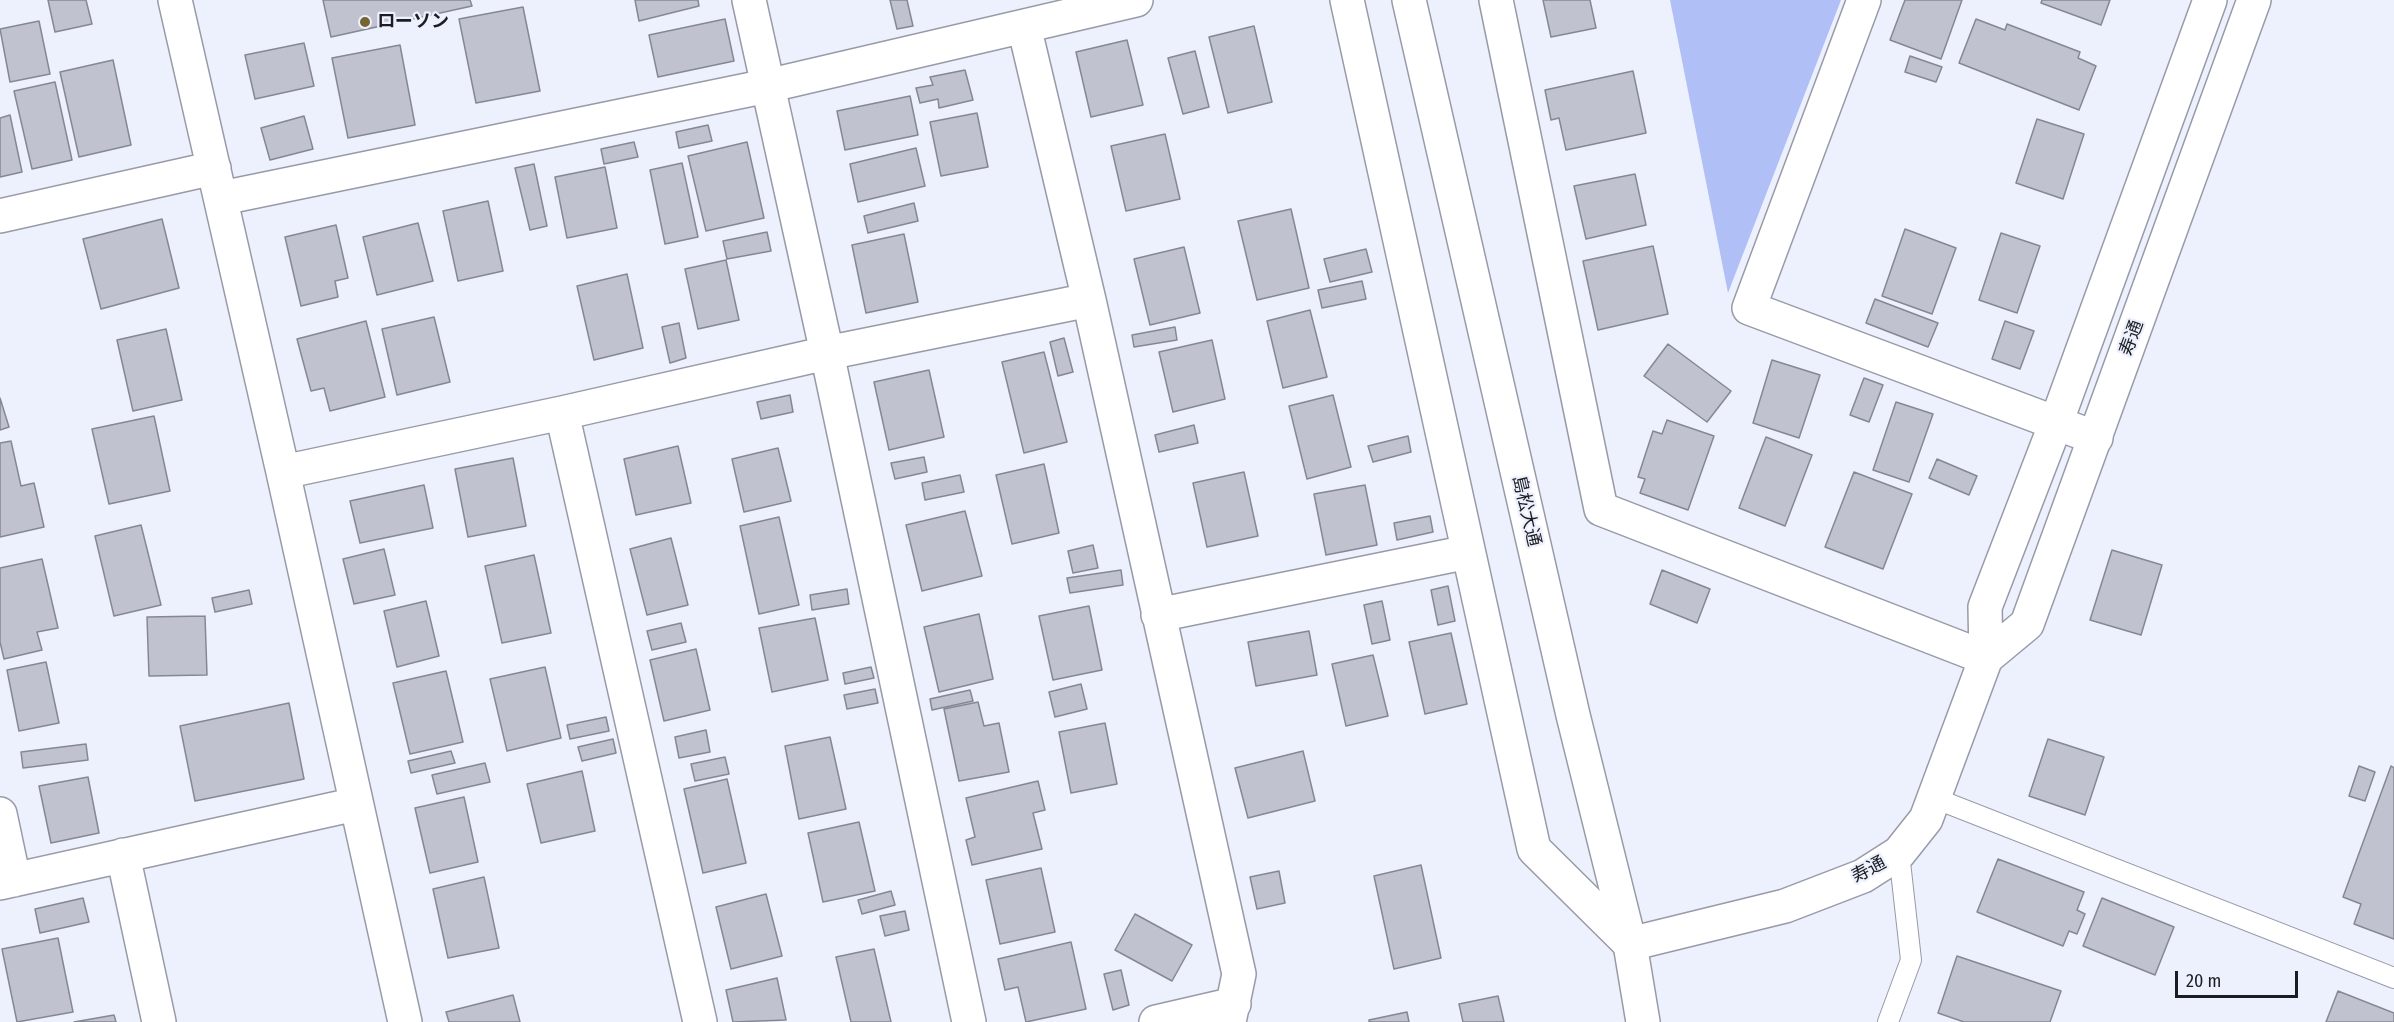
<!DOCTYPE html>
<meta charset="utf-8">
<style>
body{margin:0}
#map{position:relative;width:2394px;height:1022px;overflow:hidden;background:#edf0fd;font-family:"Fira Sans Condensed",sans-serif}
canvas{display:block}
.scale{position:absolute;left:2175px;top:971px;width:123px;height:27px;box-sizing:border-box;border:3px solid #1c1d22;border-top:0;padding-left:8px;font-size:18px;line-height:21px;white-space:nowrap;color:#1c1d22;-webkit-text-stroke:4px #edf0fd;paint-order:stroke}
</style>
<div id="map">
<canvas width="2394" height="1022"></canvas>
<div class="scale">20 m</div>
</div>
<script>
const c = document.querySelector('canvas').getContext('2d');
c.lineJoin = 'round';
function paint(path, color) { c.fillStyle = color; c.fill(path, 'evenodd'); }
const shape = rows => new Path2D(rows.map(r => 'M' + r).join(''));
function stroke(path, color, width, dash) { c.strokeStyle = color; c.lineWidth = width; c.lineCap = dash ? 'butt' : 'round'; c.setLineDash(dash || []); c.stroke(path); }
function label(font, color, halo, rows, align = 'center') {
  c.font = font + ' "Fira Sans Condensed","Noto Sans JP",sans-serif'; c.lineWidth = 4.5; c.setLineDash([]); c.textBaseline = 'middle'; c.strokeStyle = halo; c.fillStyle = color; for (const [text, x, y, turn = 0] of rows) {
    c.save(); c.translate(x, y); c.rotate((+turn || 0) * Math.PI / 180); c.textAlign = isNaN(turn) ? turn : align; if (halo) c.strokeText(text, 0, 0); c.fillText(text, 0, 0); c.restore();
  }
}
const green = shape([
 [1670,0,1841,0,1728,293]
]);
const building = shape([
 [48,0,86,0,92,24,55,32,48,0],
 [323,0,470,0,472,6,331,37,323,0],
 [635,0,698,0,699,6,639,21,635,0],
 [890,0,907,0,913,26,897,29,890,0],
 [1543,0,1590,0,1596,28,1551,37,1543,0],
 [1905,0,1962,0,1941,59,1890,40,1905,0],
 [2042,0,2110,0,2101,25,2041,3,2042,0],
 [523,7,540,91,476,103,459,19,523,7],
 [725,19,734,61,658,77,649,35,725,19],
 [1976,19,2005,30,2007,24,2080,52,2078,58,2096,66,2079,110,1959,63,1976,19],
 [39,21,50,74,10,82,0,29,39,21],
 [1254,26,1272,102,1228,113,1209,37,1254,26],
 [1127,40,1143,105,1091,117,1076,52,1127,40],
 [304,43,314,86,255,99,245,55,304,43],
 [400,45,415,125,348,138,332,58,400,45],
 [1195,51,1209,107,1183,114,1168,58,1195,51],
 [1910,56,1942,67,1936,82,1905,72,1910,56],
 [113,60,131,145,79,157,60,72,113,60],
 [965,70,973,100,939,108,938,99,920,103,916,88,933,85,930,77,965,70],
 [1633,71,1646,133,1566,150,1559,118,1551,120,1545,90,1633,71],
 [55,82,72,160,32,169,14,91,55,82],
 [910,96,918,135,845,150,837,111,910,96],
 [977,113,988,167,941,176,930,122,977,113],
 [10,115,22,172,0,177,0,118,10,115],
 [304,116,313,149,270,160,261,128,304,116],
 [2037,119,2084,134,2063,199,2016,183,2037,119],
 [708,125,712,141,679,148,676,132,708,125],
 [1165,134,1180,199,1126,211,1111,146,1165,134],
 [634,142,638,157,604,164,601,149,634,142],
 [747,142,764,218,706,231,688,156,747,142],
 [916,148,925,186,858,202,850,164,916,148],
 [682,163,698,237,665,244,650,170,682,163],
 [534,164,547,226,530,230,515,168,534,164],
 [605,167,617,228,567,238,555,177,605,167],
 [1635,174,1646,225,1586,239,1574,186,1635,174],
 [488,201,503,271,458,281,443,211,488,201],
 [914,203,918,221,868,233,864,216,914,203],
 [1291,209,1309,288,1257,300,1238,221,1291,209],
 [162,219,179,288,101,309,83,239,162,219],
 [418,223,433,281,377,295,363,237,418,223],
 [336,225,348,278,335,281,338,297,301,306,285,237,336,225],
 [1905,229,1956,248,1932,314,1882,296,1905,229],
 [767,232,771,251,727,259,723,241,767,232],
 [2001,233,2040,246,2017,313,1979,300,2001,233],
 [904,234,918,302,866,313,852,245,904,234],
 [1653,246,1668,314,1598,330,1583,261,1653,246],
 [1184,247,1200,313,1150,325,1134,259,1184,247],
 [1366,249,1372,272,1330,282,1324,259,1366,249],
 [726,260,739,320,698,329,685,269,726,260],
 [627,274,643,348,594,360,577,286,627,274],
 [1362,281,1366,299,1322,308,1318,290,1362,281],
 [1875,299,1938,323,1928,347,1866,323,1875,299],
 [1310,310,1327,377,1283,388,1267,321,1310,310],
 [434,317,450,382,397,395,382,329,434,317],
 [366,321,385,397,330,411,324,388,311,391,297,339,366,321],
 [2005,321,2034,331,2020,369,1992,359,2005,321],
 [679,323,686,358,670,363,662,327,679,323],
 [1175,327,1177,340,1134,347,1132,335,1175,327],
 [166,329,182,400,133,411,117,340,166,329],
 [1064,338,1073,372,1058,376,1050,342,1064,338],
 [1212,340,1225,399,1173,412,1159,352,1212,340],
 [1668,344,1731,391,1707,422,1644,376,1668,344],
 [1044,352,1067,442,1024,453,1002,362,1044,352],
 [1772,360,1820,375,1799,438,1753,423,1772,360],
 [929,370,944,437,889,450,874,382,929,370],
 [1864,378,1883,385,1869,422,1850,415,1864,378],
 [790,395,793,412,761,419,757,402,790,395],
 [1333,395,1351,467,1307,479,1289,406,1333,395],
 [0,398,9,427,0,430,0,398],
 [1896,402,1933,414,1909,482,1873,470,1896,402],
 [154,416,170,491,109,504,92,429,154,416],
 [1667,420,1714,436,1688,510,1640,493,1645,479,1638,477,1653,431,1662,434,1667,420],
 [1194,425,1198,443,1159,452,1155,435,1194,425],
 [1408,436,1411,452,1373,462,1368,446,1408,436],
 [1766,437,1812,455,1785,526,1739,508,1766,437],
 [11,441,21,486,34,483,44,527,0,537,0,443,11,441],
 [678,446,691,503,636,515,624,459,678,446],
 [778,448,791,501,744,512,732,459,778,448],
 [924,457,927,472,895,479,891,463,924,457],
 [513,458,526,526,468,537,455,469,513,458],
 [1937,459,1977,476,1969,495,1929,478,1937,459],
 [1044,464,1059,533,1012,544,996,475,1044,464],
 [1244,472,1258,536,1207,547,1193,483,1244,472],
 [1854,472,1912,494,1883,569,1825,547,1854,472],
 [960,475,964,492,925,500,922,483,960,475],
 [424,485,433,528,360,543,350,501,424,485],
 [1365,485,1377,545,1326,555,1314,494,1365,485],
 [965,511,982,576,922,591,906,525,965,511],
 [1430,516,1433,532,1397,540,1394,523,1430,516],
 [779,517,799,605,759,614,740,526,779,517],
 [141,525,161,605,114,616,95,536,141,525],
 [671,538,688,605,647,615,630,549,671,538],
 [1093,545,1098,568,1073,573,1068,551,1093,545],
 [384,549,395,595,354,604,343,559,384,549],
 [2112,550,2162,565,2141,635,2090,620,2112,550],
 [534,555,551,633,502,643,485,566,534,555],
 [42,559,58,628,37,632,42,650,4,659,0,642,0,568,42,559],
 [1121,570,1123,585,1070,593,1067,578,1121,570],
 [1662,570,1710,589,1697,623,1650,604,1662,570],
 [1448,586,1455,621,1438,625,1431,590,1448,586],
 [847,589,849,604,812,610,810,595,847,589],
 [249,590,252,604,215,612,212,598,249,590],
 [426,601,439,656,397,667,384,611,426,601],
 [1382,601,1390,640,1372,644,1364,605,1382,601],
 [1089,606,1102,670,1053,680,1039,616,1089,606],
 [979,614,993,679,939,692,924,627,979,614],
 [205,616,207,675,149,676,147,617,205,616],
 [815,618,828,680,772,692,759,628,815,618],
 [681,623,686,642,652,650,647,631,681,623],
 [1309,631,1317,675,1256,686,1248,642,1309,631],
 [1451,633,1467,704,1425,714,1409,642,1451,633],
 [696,649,710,710,664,721,650,660,696,649],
 [1373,655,1388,716,1346,726,1332,664,1373,655],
 [46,662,59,723,19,731,7,670,46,662],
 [545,667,561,738,507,751,490,679,545,667],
 [871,667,874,678,845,684,843,673,871,667],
 [446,671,463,742,410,754,393,683,446,671],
 [1081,684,1087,709,1055,717,1049,692,1081,684],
 [875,689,878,703,847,709,844,695,875,689],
 [970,690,973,701,932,710,930,699,970,690],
 [978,702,984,726,999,723,1009,772,959,781,944,709,978,702],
 [289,703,304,779,195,801,180,726,289,703],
 [606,717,609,731,570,739,567,725,606,717],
 [1105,723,1117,784,1071,793,1059,732,1105,723],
 [706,730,710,752,679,758,675,737,706,730],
 [830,737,846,809,799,819,785,746,830,737],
 [613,739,616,753,582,761,578,747,613,739],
 [2048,739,2104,757,2085,815,2029,796,2048,739],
 [86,744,88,760,23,768,21,752,86,744],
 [451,751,455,763,411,773,408,761,451,751],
 [1303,751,1315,801,1248,818,1235,768,1303,751],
 [725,757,729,774,695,781,691,764,725,757],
 [485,763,490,782,437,794,432,775,485,763],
 [2359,766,2375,772,2365,801,2349,796,2359,766],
 [2391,766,2394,768,2394,939,2354,924,2361,904,2343,897,2391,766],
 [582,771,595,831,541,843,527,784,582,771],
 [88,777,99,833,51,843,39,786,88,777],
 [727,779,746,863,703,873,684,789,727,779],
 [1038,781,1045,810,1033,813,1042,849,972,865,966,840,975,837,966,798,1038,781],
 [464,797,478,862,430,873,415,808,464,797],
 [859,822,875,891,823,902,808,833,859,822],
 [1998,859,2084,892,2077,910,2085,914,2077,934,2069,931,2063,946,1977,912,1998,859],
 [1421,865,1441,958,1394,969,1374,876,1421,865],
 [1041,868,1055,932,1000,944,986,880,1041,868],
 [1279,871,1285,903,1257,909,1250,877,1279,871],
 [484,877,499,948,448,958,433,889,484,877],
 [891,891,895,905,862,914,858,900,891,891],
 [766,894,782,956,731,969,716,907,766,894],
 [83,898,89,922,40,933,35,909,83,898],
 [2102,898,2174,927,2155,975,2083,946,2102,898],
 [905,911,909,930,885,936,880,916,905,911],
 [1135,914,1192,945,1172,981,1115,950,1135,914],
 [58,938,73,1012,17,1022,2,949,58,938],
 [1071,942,1086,1009,1026,1022,1018,987,1005,990,998,959,1071,942],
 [874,949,891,1022,851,1022,836,957,874,949],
 [1957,956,2061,991,2050,1022,1964,1022,1938,1013,1957,956],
 [1121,970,1129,1005,1113,1010,1104,974,1121,970],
 [777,978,786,1020,733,1022,726,990,777,978],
 [2338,991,2394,1013,2394,1022,2326,1022,2338,991],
 [513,995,520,1022,449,1022,446,1012,513,995],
 [1498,996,1504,1022,1463,1022,1459,1004,1498,996],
 [1407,1012,1409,1022,1369,1022,1369,1020,1407,1012],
 [114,1015,116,1022,74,1022,114,1015]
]);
const service = shape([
 [1934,798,2394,978],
 [1888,1022,1911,960,1899,853]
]);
const minor = shape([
 [175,0,283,472,405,1022],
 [749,0,827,353,969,1022],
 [1347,0,1534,849,1630,944],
 [1496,0,1601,509,1986,658],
 [1864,0,1749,308,2096,438],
 [1024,26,1089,300,1239,974,1229,1022],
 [222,198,767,86,1136,0],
 [0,216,214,168],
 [562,413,700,1022],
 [283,472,562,413,827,353,1089,300],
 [1158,615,1468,552],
 [0,814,14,880],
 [123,855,159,1022],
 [0,883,356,804],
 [1156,1022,1234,1004]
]);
const tertiary = shape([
 [1409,0,1573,715,1630,944,1643,1022],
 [1986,658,2027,624,2254,0],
 [1630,944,1785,906,1863,876,1899,853,1926,819,1986,658,1985,607,2056,423,2210,0]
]);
const markers = [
 [365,22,6,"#746533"]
];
const poiNames = [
 ["ローソン",377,22]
];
const streetNames = [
 ["寿通",2132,338,-70],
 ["島松大通",1526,511,77],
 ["寿通",1869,870,-28]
];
paint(green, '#b1bff7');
paint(building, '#c0c3cf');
stroke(building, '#858893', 1.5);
stroke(service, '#989ba7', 22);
stroke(minor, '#989ba7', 36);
stroke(tertiary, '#989ba7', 36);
stroke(service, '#fff', 20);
stroke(minor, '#fff', 33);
stroke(tertiary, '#fff', 33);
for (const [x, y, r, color] of markers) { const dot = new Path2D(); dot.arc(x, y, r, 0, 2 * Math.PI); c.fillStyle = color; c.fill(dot); stroke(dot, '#edf0fd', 2); }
label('bold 18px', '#1c1d22', '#edf0fd', poiNames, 'left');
label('18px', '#1c1d22', '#edf0fd', streetNames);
</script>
